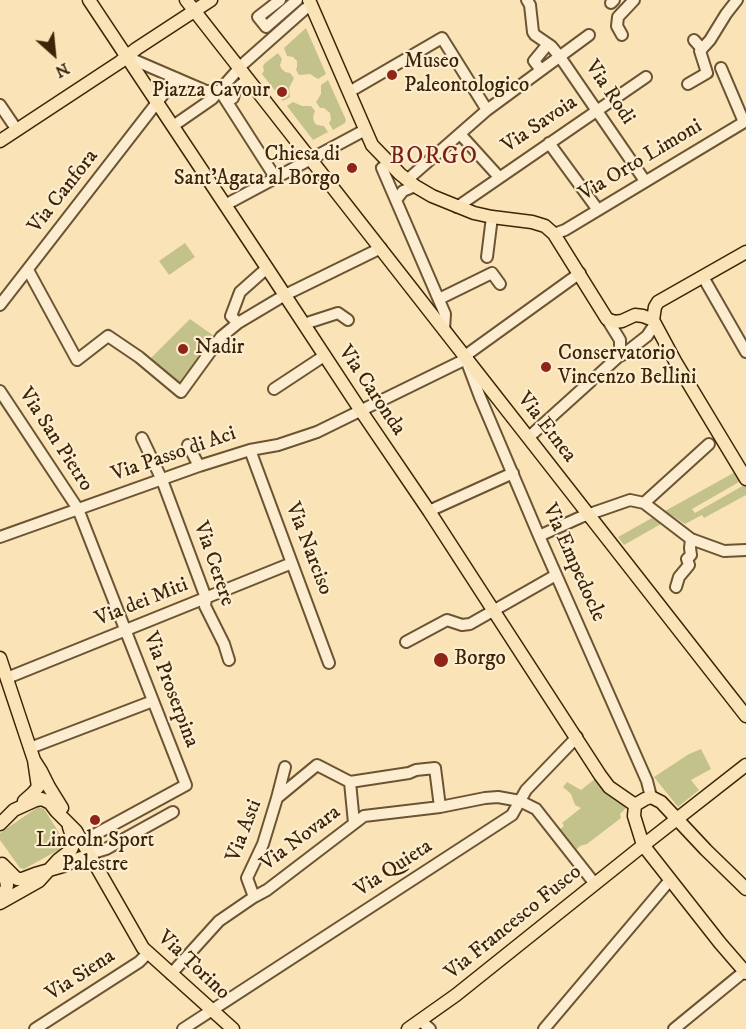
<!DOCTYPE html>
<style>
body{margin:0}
#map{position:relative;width:746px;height:1029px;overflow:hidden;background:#fae4b7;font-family:"IM FELL DW Pica",serif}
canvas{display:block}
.north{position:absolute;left:24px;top:24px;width:60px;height:60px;-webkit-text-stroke:4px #fcedd0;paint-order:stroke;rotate:153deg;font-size:16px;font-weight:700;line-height:24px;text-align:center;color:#3c2407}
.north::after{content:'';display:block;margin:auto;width:21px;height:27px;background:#3c2407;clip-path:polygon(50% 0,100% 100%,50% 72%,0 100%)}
</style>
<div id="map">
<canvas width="746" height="1029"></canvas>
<div class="north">N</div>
</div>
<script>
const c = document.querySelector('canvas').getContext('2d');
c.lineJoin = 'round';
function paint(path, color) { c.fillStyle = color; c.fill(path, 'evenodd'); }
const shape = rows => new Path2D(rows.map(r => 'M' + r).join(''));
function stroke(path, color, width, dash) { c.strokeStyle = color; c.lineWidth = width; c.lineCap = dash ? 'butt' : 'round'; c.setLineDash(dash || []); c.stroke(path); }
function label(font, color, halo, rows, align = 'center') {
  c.font = font + ' "IM FELL DW Pica",serif'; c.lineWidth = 4.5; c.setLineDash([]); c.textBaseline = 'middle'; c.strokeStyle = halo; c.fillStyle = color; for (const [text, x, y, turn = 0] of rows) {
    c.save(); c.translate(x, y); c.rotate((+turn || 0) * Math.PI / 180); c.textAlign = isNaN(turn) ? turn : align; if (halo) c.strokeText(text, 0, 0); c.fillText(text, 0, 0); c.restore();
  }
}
const green = shape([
 [306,28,326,74,318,79,310,74,299,75,296,70,297,67,297,61,293,57,287,56,284,48],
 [278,53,282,59,280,65,281,68,285,72,290,73,294,78,289,88,290,97,283,101,262,74,264,71,263,67,264,64],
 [328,80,346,120,345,123,333,130,329,123,331,120,330,113,324,108,320,108,316,102,321,94,321,85],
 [293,102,302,106,311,106,315,111,313,117,314,122,317,125,324,126,328,132,313,140,287,106],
 [185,243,195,257,169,275,159,261],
 [190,319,214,336,180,383,161,370,150,359],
 [746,466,746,478,692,509,695,513,746,484,746,495,704,518,702,515,685,524,665,511],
 [652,518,661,524,624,545,618,537],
 [701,749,711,769,691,780,699,790,678,807,654,777,689,754],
 [596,778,603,789,627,807,620,814,621,818,587,844,580,846,574,852,559,830,564,826,562,823,581,808,575,805,571,794,563,787,567,782,581,790],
 [38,807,44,809,65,842,64,847,24,869,20,868,0,840,0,833]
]);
const minor = shape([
 [280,0,258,17,266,27,297,0],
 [527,0,530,5,533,32,535,35,551,46,560,57,645,181],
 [611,3,614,0],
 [622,35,617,26,618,17,634,0],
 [694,40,702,49],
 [127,57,206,91,220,91],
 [721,68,744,122],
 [541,70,534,61,548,44],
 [688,84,707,73,700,51,710,40,726,14,737,0],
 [220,91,275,177],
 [349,92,442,38,487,110],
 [227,101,233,98,235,90,248,79],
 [0,105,17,130],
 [173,126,212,99,243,64,305,9,311,6],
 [460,134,499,177],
 [549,143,598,210],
 [389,163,382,168,445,314,444,330],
 [407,180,487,110,589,35],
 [396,200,403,191,415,186],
 [225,205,365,130],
 [457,207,646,77],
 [554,234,565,230,746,121],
 [487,257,492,217],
 [28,270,77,360,108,336,139,357,181,392,221,337,238,323,285,295,381,248],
 [703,277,746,352],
 [439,299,492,273,500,284],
 [0,305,176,78],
 [607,319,620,340,620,351,618,357],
 [238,323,231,316,240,292,267,268],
 [304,324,338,313,348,320],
 [468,365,480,397,539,536,647,781,651,797],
 [596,377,618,357,624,354,647,336,655,324],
 [274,389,324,356],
 [0,391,78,509,186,785,83,841],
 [529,437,591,381],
 [142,438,162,480,206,598,205,606,224,644,229,660],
 [188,445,199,466],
 [250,450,329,663],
 [644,503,709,444],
 [429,511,513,473],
 [539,536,581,517,630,500,644,503,691,539,724,551,746,550],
 [0,537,199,466,250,450,278,445,317,432,466,359,469,353,580,273],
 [676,587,679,577,689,565,687,559,691,555,690,548,691,539],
 [406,642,447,620,462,625,470,624,556,575],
 [7,678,292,563],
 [30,748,153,701],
 [350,782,409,773,416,770,435,768,440,807],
 [277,798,285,767],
 [90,854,106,849,173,812],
 [254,897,247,878,263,844,277,798,317,765,350,782,354,823],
 [171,974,219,921,254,897,267,890,364,816,440,807,485,798,498,797,520,801,536,809,595,884],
 [421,1021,430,1029],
 [35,1029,139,962,148,953],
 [183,1029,512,815,526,790,577,737],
 [544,1029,670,880],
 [674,1029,746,970]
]);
const major = shape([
 [89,0,267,268,361,411,429,511,600,775,609,787,635,805],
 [186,0,746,716],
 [309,0,372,145,400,174,415,186,432,196,474,213,492,217,532,222,545,226,554,234,607,319,615,322,622,321,635,315,643,316,653,320],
 [0,141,120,62,136,49,211,0],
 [746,252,658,302,655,307,653,320,675,361,746,479],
 [0,658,34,760,38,787,33,793,24,801],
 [34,760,41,771,49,787,62,808],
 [0,824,14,810,36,800,42,799,50,803,56,811,76,831,143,948,233,1029],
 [3,865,17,879,22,879,35,874,63,866,81,858,86,858,95,865],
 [746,889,706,850,661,802,651,797,645,799,635,805,634,816,643,845,720,943,746,973],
 [0,895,6,890,7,885,2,864],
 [0,903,39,881,58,860,71,850,74,843,69,827],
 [408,1029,456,995,636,851,746,765]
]);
const markers = [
 [392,75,6,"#8f2418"],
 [282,92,6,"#8f2418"],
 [352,168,6,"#8f2418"],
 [183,349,6,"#8f2418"],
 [546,367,6,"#8f2418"],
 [441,660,8,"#8f2418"],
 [95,820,6,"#8f2418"]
];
const poiNames = [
 ["Museo",404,63],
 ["Paleontologico",404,87],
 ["Piazza Cavour",270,92,"right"],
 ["Chiesa di",340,156,"right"],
 ["Sant'Agata al Borgo",340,180,"right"],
 ["Nadir",195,349],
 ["Conservatorio",558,355],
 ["Vincenzo Bellini",558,379],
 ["Borgo",454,660],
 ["Lincoln Sport",95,842,"center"],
 ["Palestre",95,866,"center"]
];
const streetNames = [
 ["Via Rodi",609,93,56],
 ["Via Savoia",540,125,-34],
 ["Via Orto Limoni",641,161,-31],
 ["Via Canfora",64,192,-52],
 ["Via Caronda",371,391,56],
 ["Via Etnea",546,428,52],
 ["Via San Pietro",55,440,57],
 ["Via Passo di Aci",174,455,-19],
 ["Via Narciso",308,549,69],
 ["Via Empedocle",573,563,66],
 ["Via Cerere",213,564,71],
 ["Via dei Miti",142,603,-22],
 ["Via Proserpina",170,690,69],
 ["Via Asti",245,831,-69],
 ["Via Novara",301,839,-37],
 ["Via Quieta",394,869,-33],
 ["Via Francesco Fusco",514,923,-39],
 ["Via Torino",193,966,43],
 ["Via Siena",81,976,-33]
];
const quarterNames = [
 ["BORGO",434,158]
];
paint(green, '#c3c28b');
stroke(minor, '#6c5433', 14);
stroke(major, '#3c2407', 15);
stroke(minor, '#fcedd0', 10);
stroke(major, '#fae4b7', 12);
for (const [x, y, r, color] of markers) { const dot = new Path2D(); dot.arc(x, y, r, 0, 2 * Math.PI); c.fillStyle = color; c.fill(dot); stroke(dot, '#fcedd0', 2); }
label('21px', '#3c2407', '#fcedd0', poiNames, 'left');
label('21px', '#3c2407', '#fcedd0', streetNames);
c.letterSpacing = '1.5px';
label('24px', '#7a1f14', '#fcedd0', quarterNames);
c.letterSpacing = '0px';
</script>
